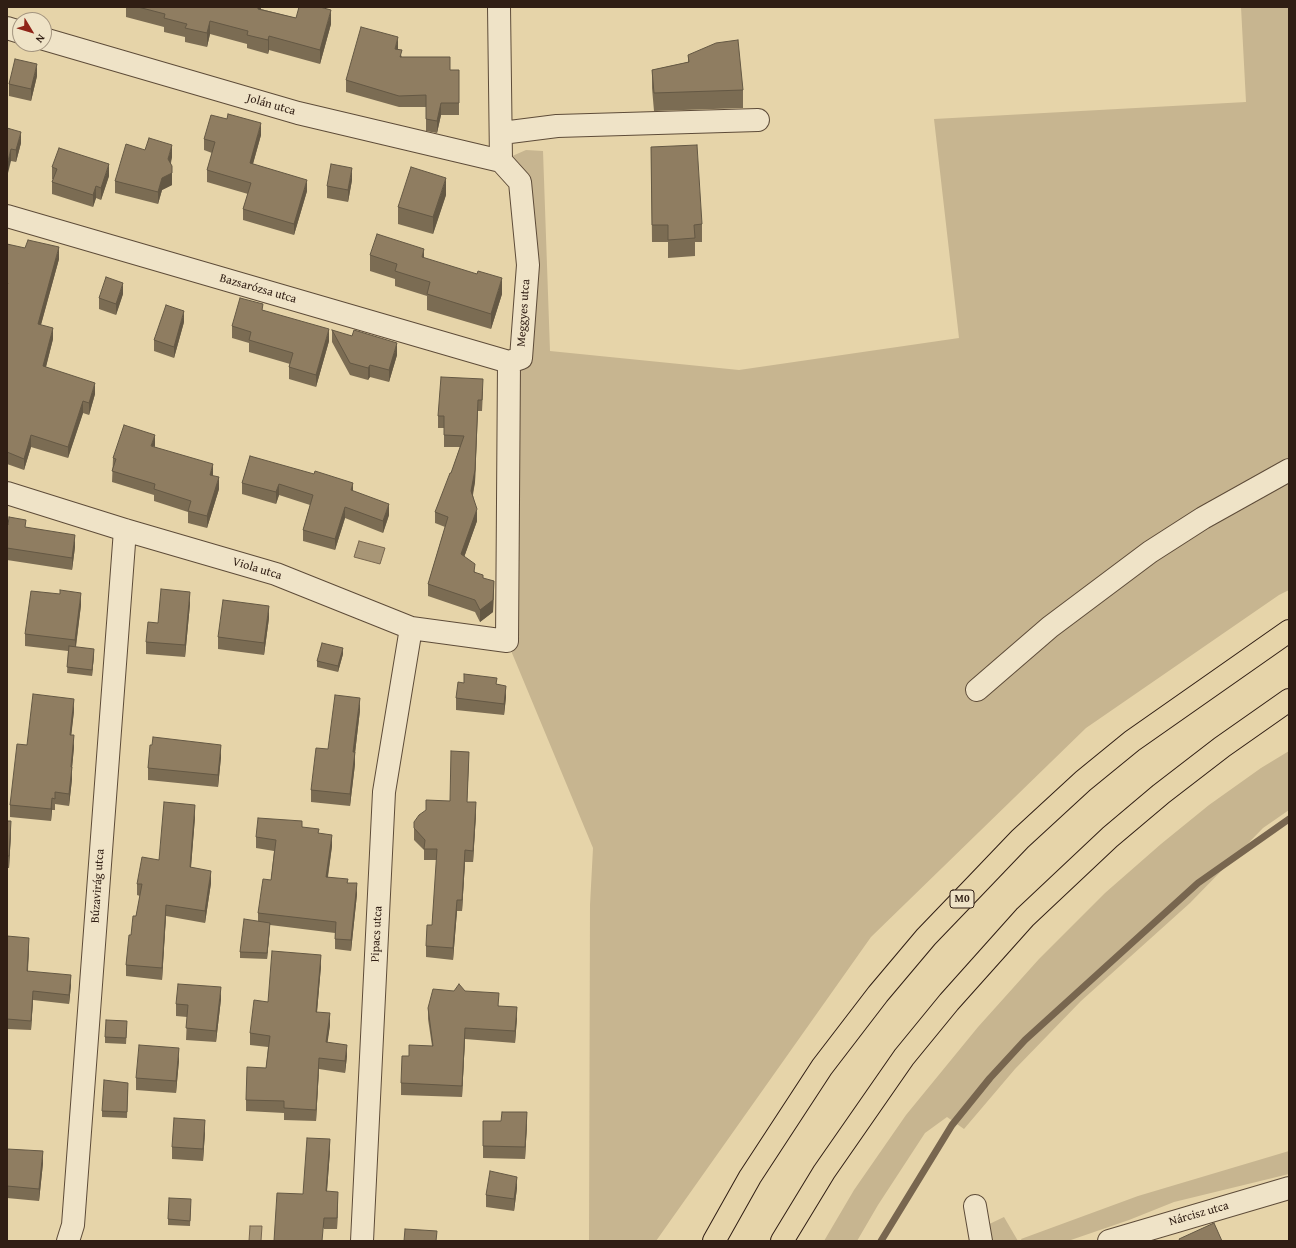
<!DOCTYPE html>
<meta charset="utf-8">
<style>
body{margin:0}
#map{position:relative;width:1296px;height:1248px;overflow:hidden;background:#e6d4a9;font-family:"Gentium Book Plus",serif}
canvas{display:block}
.frame{position:absolute;inset:0;border:8px solid #301e14;pointer-events:none}
.north{position:absolute;left:12px;top:12px;width:40px;height:40px;box-sizing:border-box;background:#efe3c7;border:1px solid #a3947f;border-radius:50%;rotate:128deg;font-size:11px;font-weight:700;line-height:16px;text-align:center;color:#301e14}
.north::after{content:'';display:block;margin:auto;width:14px;height:18px;background:#8f2418;clip-path:polygon(50% 0,100% 100%,50% 72%,0 100%)}
</style>
<div id="map">
<canvas width="1296" height="1248"></canvas>
<div class="frame"></div>
<div class="north">N</div>
</div>
<script>
const c = document.querySelector('canvas').getContext('2d');
c.lineJoin = 'round';
function paint(path, color) { c.fillStyle = color; c.fill(path, 'evenodd'); }
const shape = rows => new Path2D(rows.map(r => 'M' + r).join(''));
function stroke(path, color, width, dash) { c.strokeStyle = color; c.lineWidth = width; c.lineCap = dash ? 'butt' : 'round'; c.setLineDash(dash || []); c.stroke(path); }
function label(font, color, halo, rows, align = 'center') {
  c.font = font + ' "Gentium Book Plus",serif'; c.lineWidth = 3; c.setLineDash([]); c.textBaseline = 'middle'; c.strokeStyle = halo; c.fillStyle = color; for (const [text, x, y, turn = 0] of rows) {
    c.save(); c.translate(x, y); c.rotate((+turn || 0) * Math.PI / 180); c.textAlign = isNaN(turn) ? turn : align; if (halo) c.strokeText(text, 0, 0); c.fillText(text, 0, 0); c.restore();
  }
}
const green = shape([
 [1241,7,1289,7,1289,590,1279,595,1086,728,871,937,656,1241,589,1241,590,905,593,848,507,641,509,362,521,358,520,182,501,161,526,150,543,151,550,351,739,370,959,338,934,119,1246,102],
 [1289,751,1289,810,1263,828,1190,903,1081,1001,1015,1069,964,1129,947,1117,925,1133,878,1205,857,1241,824,1241,854,1190,906,1115,978,1027,1039,959,1105,893,1161,844,1209,805,1261,768],
 [1289,1151,1289,1174,1174,1202,1129,1220,1068,1241,1022,1241,1021,1239,1138,1196],
 [1004,1217,1018,1241,982,1241,981,1228]
]);
const water = shape([
 [359,541,385,548,380,564,354,557,359,541],
 [250,1226,262,1226,261,1241,249,1241,250,1226]
]);
const stream = shape([
 [881,1241,952,1125,990,1078,1025,1040,1198,883,1289,819]
]);
const minor = shape([
 [7,28,20,32],
 [44,39,298,113,501,161],
 [502,133,557,126,758,120],
 [7,216,509,362],
 [7,493,125,530,276,574,411,628,507,641,509,362,521,358,528,265,520,182,501,161,499,7],
 [977,690,1050,627,1150,552,1203,518,1289,470],
 [975,1206,981,1241],
 [68,1241,73,1225,125,530],
 [362,1241,384,792,411,628],
 [1109,1241,1289,1188]
]);
const highway = shape([
 [714,1241,750,1177,822,1067,878,994,926,937,976,885,1020,839,1083,781,1132,741,1289,631],
 [782,1241,824,1172,904,1057,949,1002,1025,917,1110,837,1161,794,1222,747,1289,700]
]);
const wall = shape([
 [126,7,261,7,261,9,296,18,331,24,320,64,269,50,268,54,247,48,247,44,210,34,207,47,185,42,185,37,164,32,164,27,126,17],
 [398,49,402,57,450,70,459,70,459,115,441,115,437,133,426,131,426,107,399,107,346,92,346,80],
 [688,55,743,90,743,108,654,111,652,88,652,70,688,62],
 [37,76,31,101,9,96,9,84],
 [7,128,21,143,16,162,11,161],
 [261,135,253,164,307,191,294,235,243,220,243,209,248,194,207,182,207,170,212,153,204,150,204,139],
 [651,147,702,224,702,242,695,242,695,256,668,258,668,242,652,242],
 [145,150,172,157,171,163,172,185,162,190,158,204,115,193,115,181],
 [52,167,109,176,101,200,96,198,93,207,52,194,52,182,53,179,52,179],
 [352,180,348,202,327,198,327,186],
 [446,195,433,234,398,224,398,207],
 [7,244,59,259,41,325,53,339,46,367,95,394,89,415,83,413,68,458,31,447,24,470,7,464],
 [370,255,424,258,502,294,491,329,427,310,427,296,395,286,395,279,370,271],
 [123,294,116,315,99,309,99,298],
 [263,310,329,341,316,387,289,379,289,367,290,364,249,352,249,343,232,338,232,326],
 [184,322,174,358,154,351,154,340],
 [332,330,397,355,389,382,370,377,368,380,350,375,332,342],
 [483,391,482,411,478,411,475,482,473,495,477,521,464,557,475,572,483,578,494,592,493,612,480,622,475,612,428,596,428,584,445,527,435,523,435,512,451,473,460,447,444,447,444,428,438,428,438,416],
 [155,447,213,476,219,489,207,528,188,523,188,512,154,501,154,495,112,482,113,458],
 [250,456,353,491,389,515,383,533,345,518,335,550,303,541,303,530,310,505,279,495,276,504,242,494,242,483],
 [7,524,26,527,75,547,72,570,7,560],
 [190,604,185,657,146,654,146,642,158,623],
 [81,605,76,647,94,655,92,676,67,673,68,651,25,646,25,634],
 [269,618,264,655,218,649,218,637],
 [343,654,338,672,317,667,317,661],
 [464,683,497,684,506,697,504,715,456,710,456,698],
 [360,710,355,753,355,764,350,806,311,802,311,790,328,749],
 [74,711,71,735,74,747,72,767,72,779,69,806,55,804,55,810,52,810,51,821,10,817,10,805,27,745],
 [152,745,221,757,218,787,148,780,148,768],
 [469,763,467,802,476,814,473,862,465,862,462,911,457,911,453,960,426,957,426,946,432,925,437,860,424,860,424,850,414,840,414,822,450,801],
 [195,817,191,867,211,883,205,923,166,916,162,980,126,976,126,965,131,935,136,916,140,896,137,895,137,884,159,860],
 [7,821,11,833,9,868,7,868],
 [302,827,319,833,332,846,328,877,348,883,357,894,351,951,335,949,335,933,270,925,267,959,240,958,240,952,258,921,258,913,271,880,274,851,256,848,256,837],
 [7,941,29,948,28,971,71,985,69,1004,33,1000,31,1030,7,1029],
 [321,966,317,1012,330,1025,327,1042,347,1056,345,1073,319,1069,316,1121,284,1120,284,1113,246,1111,246,1100,266,1068,268,1047,250,1045,250,1033,268,1002],
 [465,991,499,1006,517,1018,515,1043,465,1039,462,1097,401,1095,401,1083,409,1056,432,1046,428,1019,428,1008],
 [221,999,216,1042,186,1040,187,1017,176,1016,176,1004],
 [127,1027,126,1044,105,1043,105,1037],
 [179,1060,176,1093,136,1090,136,1078],
 [128,1089,127,1118,102,1117,102,1111],
 [483,1121,527,1124,525,1159,483,1158],
 [205,1132,203,1161,172,1159,172,1147],
 [7,1149,43,1163,39,1201,7,1198],
 [330,1151,327,1191,338,1203,337,1229,324,1229,303,1194],
 [517,1188,514,1211,486,1207,486,1195],
 [191,1205,190,1226,168,1225,168,1219]
]);
const shadedWall = shape([
 [258,7,261,7,261,8,258,22],
 [331,10,331,24,320,64,320,50],
 [210,21,210,34,207,47,207,33],
 [269,36,269,50,268,54,268,40],
 [398,37,398,49,395,60,395,49],
 [37,64,37,76,31,101,31,89],
 [441,103,441,115,437,133,437,121],
 [261,123,261,135,250,174,250,163],
 [21,132,21,143,16,162,16,150],
 [172,145,172,157,168,171,168,159],
 [11,149,11,161,7,177,7,165],
 [109,164,109,176,101,200,101,188],
 [172,166,172,185,162,190,158,204,158,192,162,178],
 [352,168,352,180,348,202,348,190],
 [446,178,446,195,433,234,433,217],
 [307,180,307,191,294,235,294,224],
 [96,186,96,198,93,207,93,195],
 [59,247,59,259,38,335,38,324],
 [424,249,424,265,422,257],
 [502,278,502,294,491,329,491,314],
 [123,283,123,294,116,315,116,304],
 [184,311,184,322,174,358,174,347],
 [53,328,53,339,43,378,43,366],
 [329,329,329,341,316,387,316,375],
 [397,343,397,355,389,382,389,370],
 [370,365,370,377,368,380,368,368],
 [95,383,95,394,89,415,89,403],
 [478,400,475,482,471,502,471,491],
 [83,401,83,413,68,458,68,447],
 [31,435,31,447,24,470,24,459],
 [155,435,155,447,151,446],
 [213,464,213,476,210,475],
 [219,477,219,489,207,528,207,516],
 [353,483,353,494,351,490],
 [279,484,279,495,276,504,276,492],
 [389,504,389,515,383,533,383,521],
 [345,507,345,518,335,550,335,539],
 [477,509,477,521,461,566,461,554],
 [75,535,75,547,72,570,72,558],
 [494,581,493,612,480,622,480,610],
 [190,592,190,604,185,657,185,645],
 [81,593,81,605,75,652,75,640],
 [269,606,269,618,264,655,264,643],
 [343,648,343,654,338,672,338,666],
 [94,649,94,655,92,676,92,670],
 [506,686,506,697,504,715,504,704],
 [360,698,360,710,355,753,355,764,350,806,350,794,353,752],
 [74,699,74,711,70,747,70,735],
 [74,735,74,747,71,779,71,767],
 [221,745,221,757,218,787,218,775],
 [72,767,72,779,69,806,69,794],
 [52,798,52,810,51,821,51,809],
 [476,802,476,814,473,862,473,851],
 [195,805,195,817,190,879,190,867],
 [11,821,11,833,9,868,9,856],
 [332,835,332,846,326,888,326,877],
 [465,850,465,862,462,911,462,900],
 [211,871,211,883,205,923,205,911],
 [357,883,357,894,351,951,351,940],
 [457,900,457,911,453,960,453,948],
 [166,905,166,916,162,980,162,968],
 [270,923,270,929,267,959,267,953],
 [29,938,29,948,27,981,27,971],
 [321,955,321,966,316,1023,316,1012],
 [71,975,71,985,69,1004,69,995],
 [221,987,221,999,216,1042,216,1031],
 [33,991,33,1000,31,1030,31,1021],
 [517,1007,517,1018,515,1043,515,1031],
 [330,1013,330,1025,326,1054,326,1042],
 [465,1028,465,1039,462,1097,462,1086],
 [347,1045,347,1056,345,1073,345,1061],
 [179,1048,179,1060,176,1093,176,1081],
 [319,1058,319,1069,316,1121,316,1110],
 [527,1112,527,1124,525,1159,525,1147],
 [205,1120,205,1132,203,1161,203,1149],
 [330,1139,330,1151,326,1203,326,1191],
 [43,1151,43,1163,39,1201,39,1189],
 [517,1177,517,1188,514,1211,514,1199],
 [338,1192,338,1203,337,1229,337,1218]
]);
const building = shape([
 [138,7,258,7,258,9,296,18,299,7,320,7,331,10,320,50,269,36,268,40,247,35,248,31,210,21,207,33,185,28,187,24,164,18,165,14,138,7],
 [361,27,398,37,395,49,402,50,400,57,450,57,450,70,459,70,459,103,441,103,437,121,426,119,426,95,399,96,346,80,361,27],
 [738,40,743,90,654,93,652,70,689,62,688,55,716,43,738,40],
 [15,59,37,64,31,89,9,84,15,59],
 [228,114,261,123,250,163,307,180,294,224,243,209,251,183,207,170,215,142,204,139,211,115,227,119,228,114],
 [7,128,21,132,16,150,11,149,7,165,7,128],
 [149,138,172,145,168,159,172,166,172,173,162,178,158,192,115,181,126,144,145,150,149,138],
 [697,145,702,224,694,225,695,238,668,240,668,225,652,225,651,147,697,145],
 [59,148,109,164,101,188,96,186,93,195,52,182,57,169,52,167,59,148],
 [331,164,352,168,348,190,327,186,331,164],
 [411,167,446,178,433,217,398,207,411,167],
 [377,234,424,249,422,257,477,274,478,271,502,278,491,314,427,294,430,282,395,271,397,264,370,255,377,234],
 [28,240,59,247,38,324,53,328,43,366,95,383,89,403,83,401,68,447,31,435,24,459,7,452,7,285,8,283,7,283,7,244,25,248,28,240],
 [106,277,123,283,116,304,99,298,106,277],
 [240,298,263,304,262,310,329,329,316,375,289,367,293,353,249,340,251,332,232,326,240,298],
 [166,305,184,311,174,347,154,340,166,305],
 [332,330,352,336,354,330,397,343,389,370,370,365,368,368,350,363,332,330],
 [441,377,483,379,482,400,478,400,475,470,471,491,477,509,461,554,475,564,474,572,483,575,483,578,494,581,493,600,480,610,475,600,428,584,448,517,435,512,450,473,451,473,464,436,444,435,444,416,438,416,441,377],
 [124,425,155,435,151,446,213,464,210,475,219,477,207,516,188,511,191,501,154,489,155,484,112,471,116,459,113,458,124,425],
 [250,456,314,474,315,471,353,483,351,490,389,504,383,521,345,507,335,539,303,530,313,495,279,484,276,492,242,483,250,456],
 [9,517,26,520,25,527,75,535,72,558,7,548,7,524,8,525,9,517],
 [161,589,190,592,185,645,146,642,148,622,158,623,161,589],
 [60,590,81,593,75,640,25,634,31,591,60,594,60,590],
 [223,600,269,606,264,643,218,637,223,600],
 [322,643,343,648,338,666,317,661,322,643],
 [69,646,94,649,92,670,67,667,69,646],
 [464,674,497,678,496,684,506,686,504,704,456,698,458,682,464,683,464,674],
 [33,694,74,699,70,735,74,735,71,767,72,767,69,794,55,792,55,799,52,798,51,809,10,805,17,744,27,745,33,694],
 [335,695,360,698,353,752,355,752,350,794,311,790,316,748,328,749,335,695],
 [153,737,221,745,218,775,148,768,150,745,152,745,153,737],
 [451,751,469,752,467,802,476,802,473,851,465,850,462,900,457,900,453,948,426,946,427,925,432,925,437,849,424,849,425,840,414,828,414,822,419,815,426,810,426,800,450,801,451,751],
 [164,802,195,805,190,867,211,871,205,911,166,905,162,968,126,965,129,935,131,935,133,916,136,916,142,884,137,884,142,857,159,860,164,802],
 [258,818,302,821,302,827,319,829,318,833,332,835,326,877,348,879,347,883,357,883,351,940,335,939,336,922,258,913,263,879,271,880,276,840,256,837,258,818],
 [7,821,11,821,9,856,7,856,7,821],
 [244,919,270,923,267,953,240,952,244,919],
 [7,936,29,938,27,971,71,975,69,995,33,991,31,1021,7,1019,7,936],
 [272,951,321,955,316,1012,330,1013,326,1042,347,1045,345,1061,319,1058,316,1110,284,1108,284,1101,246,1100,247,1067,266,1068,270,1036,250,1033,254,1000,268,1002,272,951],
 [178,984,221,987,216,1031,186,1028,188,1005,176,1004,178,984],
 [459,984,465,991,499,993,498,1006,517,1007,515,1031,465,1028,462,1086,401,1083,402,1056,409,1056,409,1045,433,1046,428,1008,433,989,454,991,459,984],
 [106,1020,127,1021,126,1038,105,1037,106,1020],
 [139,1045,179,1048,176,1081,136,1078,139,1045],
 [104,1080,128,1083,127,1112,102,1111,104,1080],
 [502,1112,527,1112,525,1147,483,1146,483,1121,501,1121,502,1112],
 [174,1118,205,1120,203,1149,172,1147,174,1118],
 [307,1138,330,1139,326,1191,338,1192,337,1218,324,1218,322,1241,274,1241,277,1193,303,1194,307,1138],
 [7,1149,43,1151,39,1189,7,1186,7,1149],
 [490,1171,517,1177,514,1199,486,1195,490,1171],
 [169,1198,191,1199,190,1221,168,1219,169,1198],
 [1214,1223,1222,1241,1180,1241,1179,1239,1214,1223],
 [405,1229,437,1231,436,1241,404,1241,405,1229]
]);
const shields = [
 [962,899,24]
];
const shieldNames = [
 ["M0",962,899]
];
const streetNames = [
 ["Jolán utca",271,105,16],
 ["Bazsarózsa utca",258,289,16],
 ["Meggyes utca",524,313,-86],
 ["Viola utca",257,569,17],
 ["Búzavirág utca",98,886,-86],
 ["Pipacs utca",377,934,-87],
 ["Nárcisz utca",1199,1214,-16]
];
paint(green, '#c7b590');
paint(water, '#a89676');
stroke(water, '#78664f', 1);
stroke(stream, '#78664f', 7);
stroke(minor, '#5e4c39', 24);
stroke(highway, '#301e14', 24);
stroke(minor, '#efe3c7', 22);
stroke(highway, '#e6d4a9', 22);
paint(wall, '#7b6c53');
paint(shadedWall, '#645844');
paint(building, '#8f7d61');
stroke(building, '#645844', 1);
for (const [x, y, w] of shields) { const box = new Path2D(); box.roundRect(x - w / 2, y - 9, w, 18, 3); c.fillStyle = '#efe3c7'; c.fill(box); stroke(box, '#301e14', 1); }
label('bold 11px', '#301e14', null, shieldNames);
label('12px', '#301e14', '#efe3c7', streetNames);
</script>
